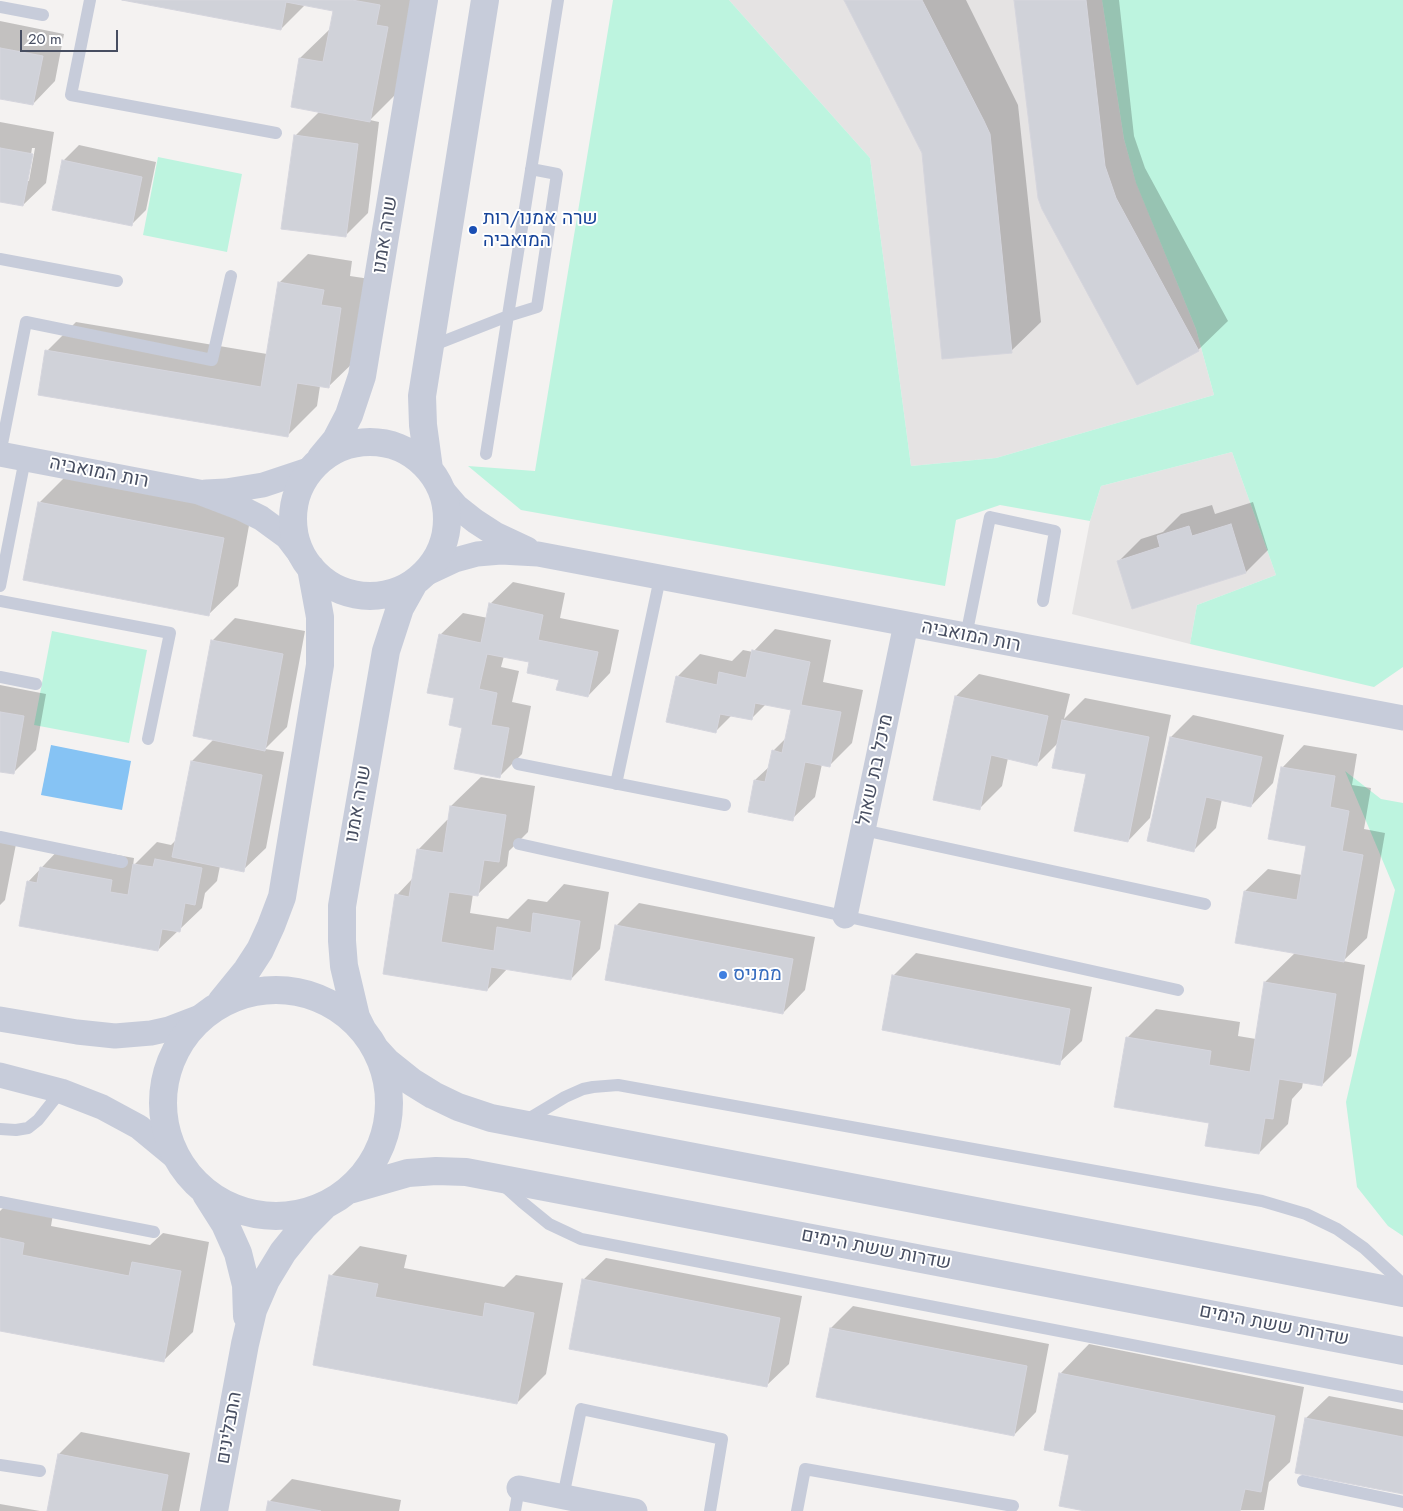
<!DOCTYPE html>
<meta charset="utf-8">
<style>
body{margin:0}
#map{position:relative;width:1403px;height:1511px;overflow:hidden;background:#f4f2f1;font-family:Jost,sans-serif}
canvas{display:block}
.scale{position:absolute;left:20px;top:30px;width:98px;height:22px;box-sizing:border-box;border:2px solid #474e61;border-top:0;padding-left:6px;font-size:15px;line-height:18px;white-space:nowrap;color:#474e61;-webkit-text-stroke:4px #fff;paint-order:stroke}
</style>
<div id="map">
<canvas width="1403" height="1511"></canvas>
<div class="scale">20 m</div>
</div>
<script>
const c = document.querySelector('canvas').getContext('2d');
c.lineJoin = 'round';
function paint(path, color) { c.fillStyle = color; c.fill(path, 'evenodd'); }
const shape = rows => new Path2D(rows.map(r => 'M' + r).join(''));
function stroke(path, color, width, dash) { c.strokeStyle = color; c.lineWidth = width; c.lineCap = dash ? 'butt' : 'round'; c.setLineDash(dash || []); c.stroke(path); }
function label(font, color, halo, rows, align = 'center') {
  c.font = font + ' Jost,Heebo,sans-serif'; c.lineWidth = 4; c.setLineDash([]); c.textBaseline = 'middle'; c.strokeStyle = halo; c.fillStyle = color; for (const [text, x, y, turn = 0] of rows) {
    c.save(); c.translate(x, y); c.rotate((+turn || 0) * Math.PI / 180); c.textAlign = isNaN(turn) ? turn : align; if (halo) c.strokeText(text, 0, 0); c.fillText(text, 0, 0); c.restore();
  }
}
const education = shape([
 [729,0,1102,0,1124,139,1136,182,1196,329,1214,395,996,458,911,466,870,158],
 [1232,452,1276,575,1197,605,1190,644,1072,614,1090,521,1101,486]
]);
const green = shape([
 [613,0,729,0,870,158,911,466,996,458,1214,395,1196,329,1136,183,1124,139,1102,0,1403,0,1403,667,1374,687,1190,644,1197,605,1276,575,1232,452,1101,486,1090,521,1000,505,956,520,945,586,521,510,468,466,535,471],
 [158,157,242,174,227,252,143,235],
 [52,631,147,650,129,743,34,725],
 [1345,771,1381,799,1403,803,1403,1236,1388,1226,1357,1187,1346,1102,1395,890]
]);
const water = shape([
 [51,745,131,761,122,810,41,795]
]);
const shadow = shape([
 [125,0,416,0,399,91,370,120,379,122,368,213,345,236,295,136,320,111,292,106,300,58,331,28,334,10,306,4,281,29],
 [846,0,966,0,1018,105,1041,322,1011,351,923,152],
 [1016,0,1119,0,1134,136,1145,168,1228,321,1198,350,1138,383],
 [0,21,64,34,55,81,33,104,0,98],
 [0,122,54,132,46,183,23,205,0,201],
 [32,148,35,148,29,181,27,181],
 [79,145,156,162,146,210,131,225,54,209,64,160],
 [308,254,352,261,350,276,370,279,358,358,328,387,320,386,317,406,287,436,47,351,76,322,267,354,279,283],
 [69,473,252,509,238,586,208,615,40,502],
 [1253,502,1268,550,1246,572,1119,561,1141,539,1163,532,1181,514,1212,505,1215,514],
 [513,582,565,593,560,618,619,630,610,673,588,696,531,661,504,656,501,667,519,671,512,702,531,706,522,754,499,777,463,727,440,635,463,613,488,618,490,604],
 [235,618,305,631,287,727,265,749,284,752,266,848,243,870,220,866,217,881,205,893,202,908,158,950,28,882,63,845,134,858,133,866,157,842,171,845,177,839,192,761,214,739,213,640],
 [775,629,831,640,823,682,863,690,852,743,830,765,822,764,815,797,792,819,755,780,770,766,773,751,787,737,792,709,766,704,751,719,732,715,716,731,677,677,700,654,732,661,743,650,753,652],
 [979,674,1070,694,1064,719,1085,698,1171,715,1150,818,1128,841,1087,773,1059,742,1037,764,1008,758,1002,786,979,809,934,799,956,696],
 [0,685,46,694,36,750,13,773,0,770],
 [1193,715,1284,735,1273,783,1251,806,1222,799,1216,828,1193,851,1171,737],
 [1304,745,1357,754,1352,785,1371,788,1364,829,1385,833,1367,938,1343,961,1365,965,1351,1056,1322,1085,1303,1082,1302,1088,1292,1099,1288,1124,1259,1153,1211,1122,1127,1038,1156,1009,1240,1022,1238,1036,1256,1039,1265,982,1296,952,1245,891,1268,869,1302,875,1307,845,1282,768],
 [481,777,535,786,528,832,509,851,507,866,477,895,473,894,470,913,508,919,528,899,547,902,564,884,609,892,600,949,571,979,508,968,487,990,384,973,397,895,413,878,418,850,447,820,449,820,451,806],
 [0,836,17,839,5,900,0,905],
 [639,903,815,937,805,990,783,1013,607,979,617,925],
 [916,953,1092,987,1082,1041,1059,1063,884,1029,894,975],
 [7,1204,53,1214,51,1226,150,1245,163,1233,209,1242,193,1332,163,1361,0,1330,0,1211],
 [360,1246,407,1255,404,1268,504,1287,516,1275,563,1283,546,1374,517,1403,331,1276],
 [606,1258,802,1296,789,1364,766,1386,583,1280],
 [853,1306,1049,1344,1036,1412,1014,1435,831,1328],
 [1089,1344,1304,1387,1290,1462,1269,1482,1264,1510,1091,1511,1070,1455,1060,1374],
 [1329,1396,1403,1410,1403,1492,1296,1472,1306,1418],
 [81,1432,190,1453,179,1511,48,1511,59,1454],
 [292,1479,401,1500,399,1511,268,1511,270,1501],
 [0,1504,40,1511,0,1511]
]);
const building = shape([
 [122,0,352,0,380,5,376,25,388,27,370,122,291,107,299,58,323,62,333,11,286,2,281,30,122,0],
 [844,0,922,0,984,121,990,134,1012,353,942,359,922,153,844,0],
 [1014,0,1086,0,1105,166,1116,198,1199,351,1137,385,1042,209,1038,198,1014,0],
 [0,48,43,56,33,105,0,99,0,48],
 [294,135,358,144,346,237,281,229,294,135],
 [0,148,33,154,23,206,0,202,0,148],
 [62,160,142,177,132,226,52,210,62,160],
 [278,282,324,290,321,305,341,308,329,388,297,383,288,437,38,395,45,350,261,387,278,282],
 [38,502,224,538,209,616,23,580,38,502],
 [1231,524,1246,573,1132,609,1117,561,1160,547,1157,536,1189,526,1192,536,1231,524],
 [489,603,543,615,538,640,598,652,588,697,556,690,559,680,527,673,529,662,487,654,479,689,497,693,491,725,509,728,500,778,454,769,462,728,449,725,454,698,427,693,439,634,481,643,489,603],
 [211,640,283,654,265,751,193,736,211,640],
 [752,650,810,662,801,705,841,712,830,767,805,762,793,821,748,812,754,780,765,782,772,750,782,753,791,710,755,703,752,720,720,714,716,733,666,722,676,676,717,685,719,672,746,678,752,650],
 [955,696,1048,716,1037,766,991,755,980,810,933,800,955,696],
 [0,712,24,716,14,774,0,772,0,712],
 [1062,720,1149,737,1128,842,1074,831,1086,774,1052,768,1062,720],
 [1170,737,1262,757,1251,807,1206,797,1194,852,1147,841,1170,737],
 [191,761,262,775,244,872,172,857,191,761],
 [1281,767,1335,776,1330,807,1349,811,1342,851,1363,855,1344,962,1235,943,1244,891,1297,900,1306,846,1268,839,1281,767],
 [450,806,506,815,499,862,484,860,478,896,449,892,441,942,494,951,497,927,531,933,533,913,580,921,571,980,491,967,487,991,383,974,395,894,409,897,417,849,443,853,450,806],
 [155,859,202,868,195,905,185,903,180,932,162,929,158,951,19,926,27,881,37,883,40,867,112,880,110,892,128,895,133,864,153,867,155,859],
 [615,925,793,959,783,1014,605,980,615,925],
 [892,975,1070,1009,1060,1065,882,1030,892,975],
 [1264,982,1336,994,1322,1086,1279,1079,1273,1119,1265,1118,1259,1154,1205,1146,1209,1123,1114,1107,1126,1037,1211,1051,1209,1065,1250,1072,1264,982],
 [0,1238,24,1243,22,1255,129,1276,132,1262,181,1271,164,1362,0,1331,0,1238],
 [329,1275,378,1284,375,1297,483,1317,485,1303,534,1313,517,1404,313,1365,329,1275],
 [582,1279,780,1318,767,1387,569,1349,582,1279],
 [830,1328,1027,1366,1014,1436,816,1397,830,1328],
 [1059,1373,1275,1416,1261,1492,1245,1489,1240,1511,1085,1511,1059,1506,1069,1455,1044,1450,1059,1373],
 [1305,1418,1403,1437,1403,1494,1295,1473,1305,1418],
 [58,1454,168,1475,161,1511,47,1511,58,1454],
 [268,1501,321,1511,266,1511,268,1501]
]);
const service = shape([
 [90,0,71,95,276,133],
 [0,7,43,15],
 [0,259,117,281],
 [429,347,508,316,537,307,557,174,531,169],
 [0,454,26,322,212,360,231,276],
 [486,454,558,0],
 [0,586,25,459],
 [0,601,170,633,148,739],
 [966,636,990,517,1055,531,1043,601],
 [0,677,36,684],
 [518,764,725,805],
 [616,784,660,578],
 [863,830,1205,904],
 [0,837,122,862],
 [519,844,1178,990],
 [525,1121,565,1097,583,1089,593,1087,618,1085,1262,1201,1306,1214,1337,1229,1364,1248,1403,1284],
 [0,1129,16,1130,28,1128,38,1120,61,1091],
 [502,1184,522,1202,549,1224,581,1239,1403,1397],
 [0,1202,154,1232],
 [0,1465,40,1471],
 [1303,1481,1403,1502],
 [563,1497,581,1409,722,1439,710,1511],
 [515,1511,519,1488],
 [797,1511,805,1469,1013,1506]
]);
const minor = shape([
 [0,454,199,492,241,508,261,518,287,537,303,558],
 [438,485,456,506,475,521,495,534,527,549],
 [206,492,226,491,263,485,311,469],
 [423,575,455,560,477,554,501,552,538,554,1403,718],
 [845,916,906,624],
 [0,1019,77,1032,115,1036,151,1033,169,1029,203,1016],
 [0,1075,61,1091,102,1107,139,1127,179,1160],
 [519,1488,635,1511]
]);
const tertiary = shape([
 '293 519a77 77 0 1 1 154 0a77 77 0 1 1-154 0Z',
 [321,458,336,440,349,415,362,376,424,0],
 [429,469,423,425,422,396,485,0],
 '163 1103a113 113 0 1 1 226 0a113 113 0 1 1-226 0Z',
 [221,1002,247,970,260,950,271,926,282,897,320,665,320,617,311,568],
 [362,1029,356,1017,344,966,342,941,342,906,386,651,400,608,414,583],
 [376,1050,387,1062,412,1082,433,1095,458,1107,491,1118,1403,1293],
 [349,1190,408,1173,436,1171,466,1172,1403,1351],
 [206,1194,225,1224,238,1253,246,1285,247,1316],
 [214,1511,245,1344,253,1310,266,1280,283,1252,304,1226,323,1207]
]);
const markers = [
 [473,230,5,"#1a4fb4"],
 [723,975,5,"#3f7fe0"]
];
const transitNames = [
 ["שרה אמנו/רות",483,219],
 ["המואביה",483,241]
];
const streetNames = [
 ["שרה אמנו",386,235,-81],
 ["רות המואביה",99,473,11],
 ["רות המואביה",971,637,11],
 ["מיכל בת שאול",876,770,-78],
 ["שרה אמנו",359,804,-80],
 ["שדרות ששת הימים",876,1250,11],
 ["שדרות ששת הימים",1274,1326,11],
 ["התבלינים",230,1428,-80]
];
const shopNames = [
 ["ממניס",733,975]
];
paint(education, '#e5e3e3');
paint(green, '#bdf4df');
paint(water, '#86c3f4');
paint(shadow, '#0003');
paint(building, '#d0d2d9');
stroke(building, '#d5d5dd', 1);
stroke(service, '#c7ccda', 12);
stroke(minor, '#c7ccda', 25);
stroke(tertiary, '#c7ccda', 28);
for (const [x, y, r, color] of markers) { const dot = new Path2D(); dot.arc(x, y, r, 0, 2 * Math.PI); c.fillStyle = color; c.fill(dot); stroke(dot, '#fff', 2); }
label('19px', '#164399', '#fff', transitNames, 'left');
label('19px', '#474e61', '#fff', streetNames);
label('19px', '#366cbe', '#fff', shopNames, 'left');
</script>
